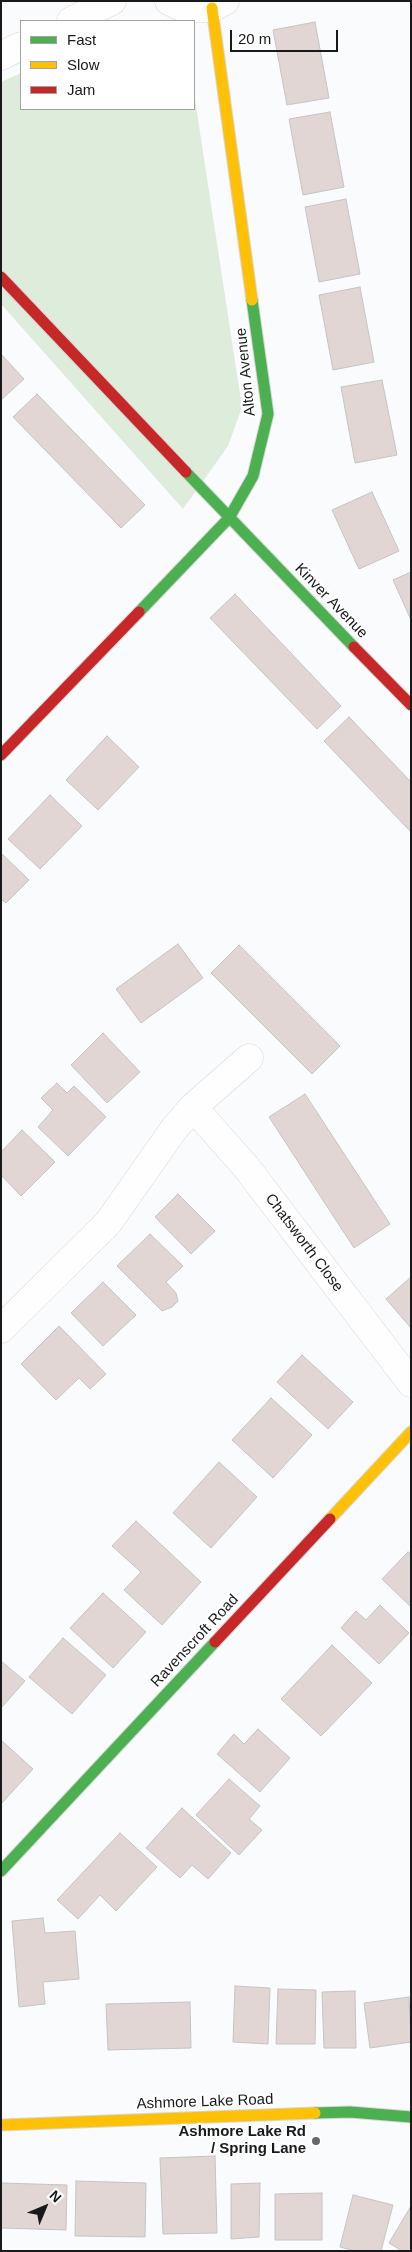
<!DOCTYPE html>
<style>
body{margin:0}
#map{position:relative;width:412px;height:2252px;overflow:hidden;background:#fafbfd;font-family:Arial,sans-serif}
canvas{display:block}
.frame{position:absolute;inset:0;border:2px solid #18191a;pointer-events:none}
.legend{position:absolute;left:20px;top:20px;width:175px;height:90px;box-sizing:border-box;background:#fff;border:1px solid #a3a3a3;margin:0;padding:6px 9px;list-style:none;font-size:15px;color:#18191a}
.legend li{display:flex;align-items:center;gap:10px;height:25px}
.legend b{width:25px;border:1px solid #a3a3a3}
.north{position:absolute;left:20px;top:2182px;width:50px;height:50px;-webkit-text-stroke:4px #fff;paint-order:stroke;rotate:45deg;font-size:14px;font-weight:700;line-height:20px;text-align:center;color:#18191a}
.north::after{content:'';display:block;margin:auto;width:18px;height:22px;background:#18191a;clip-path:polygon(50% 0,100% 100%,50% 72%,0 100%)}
.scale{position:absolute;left:230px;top:30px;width:108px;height:22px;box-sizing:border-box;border:2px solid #18191a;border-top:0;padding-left:6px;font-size:15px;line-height:18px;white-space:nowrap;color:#18191a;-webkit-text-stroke:4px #fff;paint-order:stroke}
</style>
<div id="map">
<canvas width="412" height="2252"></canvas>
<div class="frame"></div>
<ul class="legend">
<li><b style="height:6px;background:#4caf50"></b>Fast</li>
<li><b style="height:6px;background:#ffc107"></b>Slow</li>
<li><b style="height:6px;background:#c62828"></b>Jam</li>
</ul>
<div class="north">N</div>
<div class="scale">20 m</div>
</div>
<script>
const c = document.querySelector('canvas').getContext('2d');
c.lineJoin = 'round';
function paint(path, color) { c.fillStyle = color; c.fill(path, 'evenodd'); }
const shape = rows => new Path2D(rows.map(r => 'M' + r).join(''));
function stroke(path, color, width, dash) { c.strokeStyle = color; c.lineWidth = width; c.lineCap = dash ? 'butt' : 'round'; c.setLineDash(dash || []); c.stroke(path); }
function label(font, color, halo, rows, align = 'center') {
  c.font = font + ' Arial,sans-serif'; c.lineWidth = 4.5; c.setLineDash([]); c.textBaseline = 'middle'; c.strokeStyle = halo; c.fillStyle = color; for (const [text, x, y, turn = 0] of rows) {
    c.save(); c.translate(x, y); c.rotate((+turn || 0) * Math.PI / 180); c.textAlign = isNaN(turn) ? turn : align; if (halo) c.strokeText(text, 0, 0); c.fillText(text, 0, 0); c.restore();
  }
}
const green = shape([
 [21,73,21,109,194,109,194,93,242,407,228,446,183,509,1,304,1,82]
]);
const building = shape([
 [315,22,329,98,287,105,273,30,315,22],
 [330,112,344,187,303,195,289,119,330,112],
 [346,199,360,274,319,282,305,207,346,199],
 [360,287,374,362,333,370,319,295,360,287],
 [1,354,24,379,1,400,1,354],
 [382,380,397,455,355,463,341,387,382,380],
 [37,394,145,505,121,528,13,417,37,394],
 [372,492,399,551,359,569,332,510,372,492],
 [411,572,411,620,393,580,411,572],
 [235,594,341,706,317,729,210,618,235,594],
 [349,717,411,782,411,832,324,741,349,717],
 [107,736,139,767,98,810,66,780,107,736],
 [50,795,82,826,40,869,8,839,50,795],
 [1,853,29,880,6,903,1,899,1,853],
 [178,944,203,978,141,1023,116,989,178,944],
 [239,945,340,1046,312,1074,211,973,239,945],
 [103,1033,140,1072,107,1103,71,1065,103,1033],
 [57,1083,67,1093,74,1086,106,1117,68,1156,38,1127,53,1110,41,1098,57,1083],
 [305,1094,390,1224,354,1248,269,1117,305,1094],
 [22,1130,55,1162,21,1196,1,1175,1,1152,22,1130],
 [178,1194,215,1231,191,1254,155,1217,178,1194],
 [150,1234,183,1266,166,1282,176,1293,178,1301,172,1307,162,1311,117,1266,150,1234],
 [411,1277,411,1328,386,1299,411,1277],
 [103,1282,136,1315,103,1346,71,1313,103,1282],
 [59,1326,106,1374,90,1389,79,1378,56,1400,21,1364,59,1326],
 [302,1355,353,1402,328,1429,277,1382,302,1355],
 [271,1398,312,1435,273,1478,232,1440,271,1398],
 [219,1462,257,1497,211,1548,173,1513,219,1462],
 [136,1521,201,1582,162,1625,124,1590,141,1572,112,1546,136,1521],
 [408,1552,411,1554,411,1607,382,1579,408,1552],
 [103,1593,146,1632,113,1668,70,1628,103,1593],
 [380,1605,409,1633,379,1664,341,1628,356,1611,366,1620,380,1605],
 [63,1638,106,1675,72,1714,29,1677,63,1638],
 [332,1645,372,1683,321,1736,281,1699,332,1645],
 [1,1661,25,1681,1,1708,1,1661],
 [258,1729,290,1758,260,1792,217,1754,234,1734,244,1744,258,1729],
 [1,1740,33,1769,1,1804,1,1740],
 [229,1779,260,1806,249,1819,262,1830,239,1855,196,1815,229,1779],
 [182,1808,231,1853,208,1879,192,1865,180,1878,146,1848,182,1808],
 [120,1833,157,1867,116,1911,100,1895,78,1919,57,1900,120,1833],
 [43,1918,45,1933,75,1931,79,1979,43,1982,45,2004,19,2007,12,1921,43,1918],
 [235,1986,270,1988,268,2044,233,2042,235,1986],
 [278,1989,316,1990,315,2044,276,2044,278,1989],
 [355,1991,356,2048,324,2048,322,1992,355,1991],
 [409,1997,411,2042,370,2048,364,2003,409,1997],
 [190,2002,191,2048,108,2050,106,2004,190,2002],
 [215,2156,217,2233,163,2234,160,2158,215,2156],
 [76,2181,146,2183,145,2237,75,2236,76,2181],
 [1,2183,67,2185,66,2230,1,2228,1,2183],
 [260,2183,259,2237,231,2239,231,2184,260,2183],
 [322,2193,322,2240,275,2240,275,2194,322,2193],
 [353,2195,393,2205,381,2251,355,2251,340,2247,353,2195],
 [411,2206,411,2251,402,2251,389,2243,411,2206]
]);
const street = shape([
 [169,1,184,8,212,8,225,1],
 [71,21,112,1],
 [1,56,21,46],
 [193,1107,246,1167,411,1383],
 [1,1329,108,1223,174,1129,193,1107,249,1058]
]);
const fast = shape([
 [186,472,354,647],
 [139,612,229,518,253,476,268,414,252,300],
 [1,1871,215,1642],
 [315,2113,350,2112,411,2117]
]);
const slow = shape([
 [212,8,252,300],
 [330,1519,411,1432],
 [1,2125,315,2113]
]);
const jam = shape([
 [1,277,186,472],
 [354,647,411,705],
 [1,755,139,612],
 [215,1642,330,1519]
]);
const markers = [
 [316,2141,5,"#676869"]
];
const streetNames = [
 ["Alton Avenue",246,372,-96],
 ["Kinver Avenue",331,601,46],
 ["Chatsworth Close",304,1243,53],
 ["Ravenscroft Road",195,1641,-47],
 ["Ashmore Lake Road",205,2102,-2]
];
const poiNames = [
 ["Ashmore Lake Rd",306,2132],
 ["/ Spring Lane",306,2149]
];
paint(green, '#deecdc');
paint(building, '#e1d6d4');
stroke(building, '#c4c4c4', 1);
stroke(street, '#d6d7d8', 29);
stroke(fast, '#d6d7d8', 13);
stroke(slow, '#d6d7d8', 13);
stroke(jam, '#d6d7d8', 13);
stroke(street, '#fefeff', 28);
stroke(fast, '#4caf50', 11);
stroke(slow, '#ffc107', 11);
stroke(jam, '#c62828', 11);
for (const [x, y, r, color] of markers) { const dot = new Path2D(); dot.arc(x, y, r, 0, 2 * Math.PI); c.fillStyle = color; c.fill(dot); stroke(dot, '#fff', 2); }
label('15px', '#18191a', '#fff', streetNames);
label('bold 15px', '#18191a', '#fff', poiNames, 'right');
</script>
